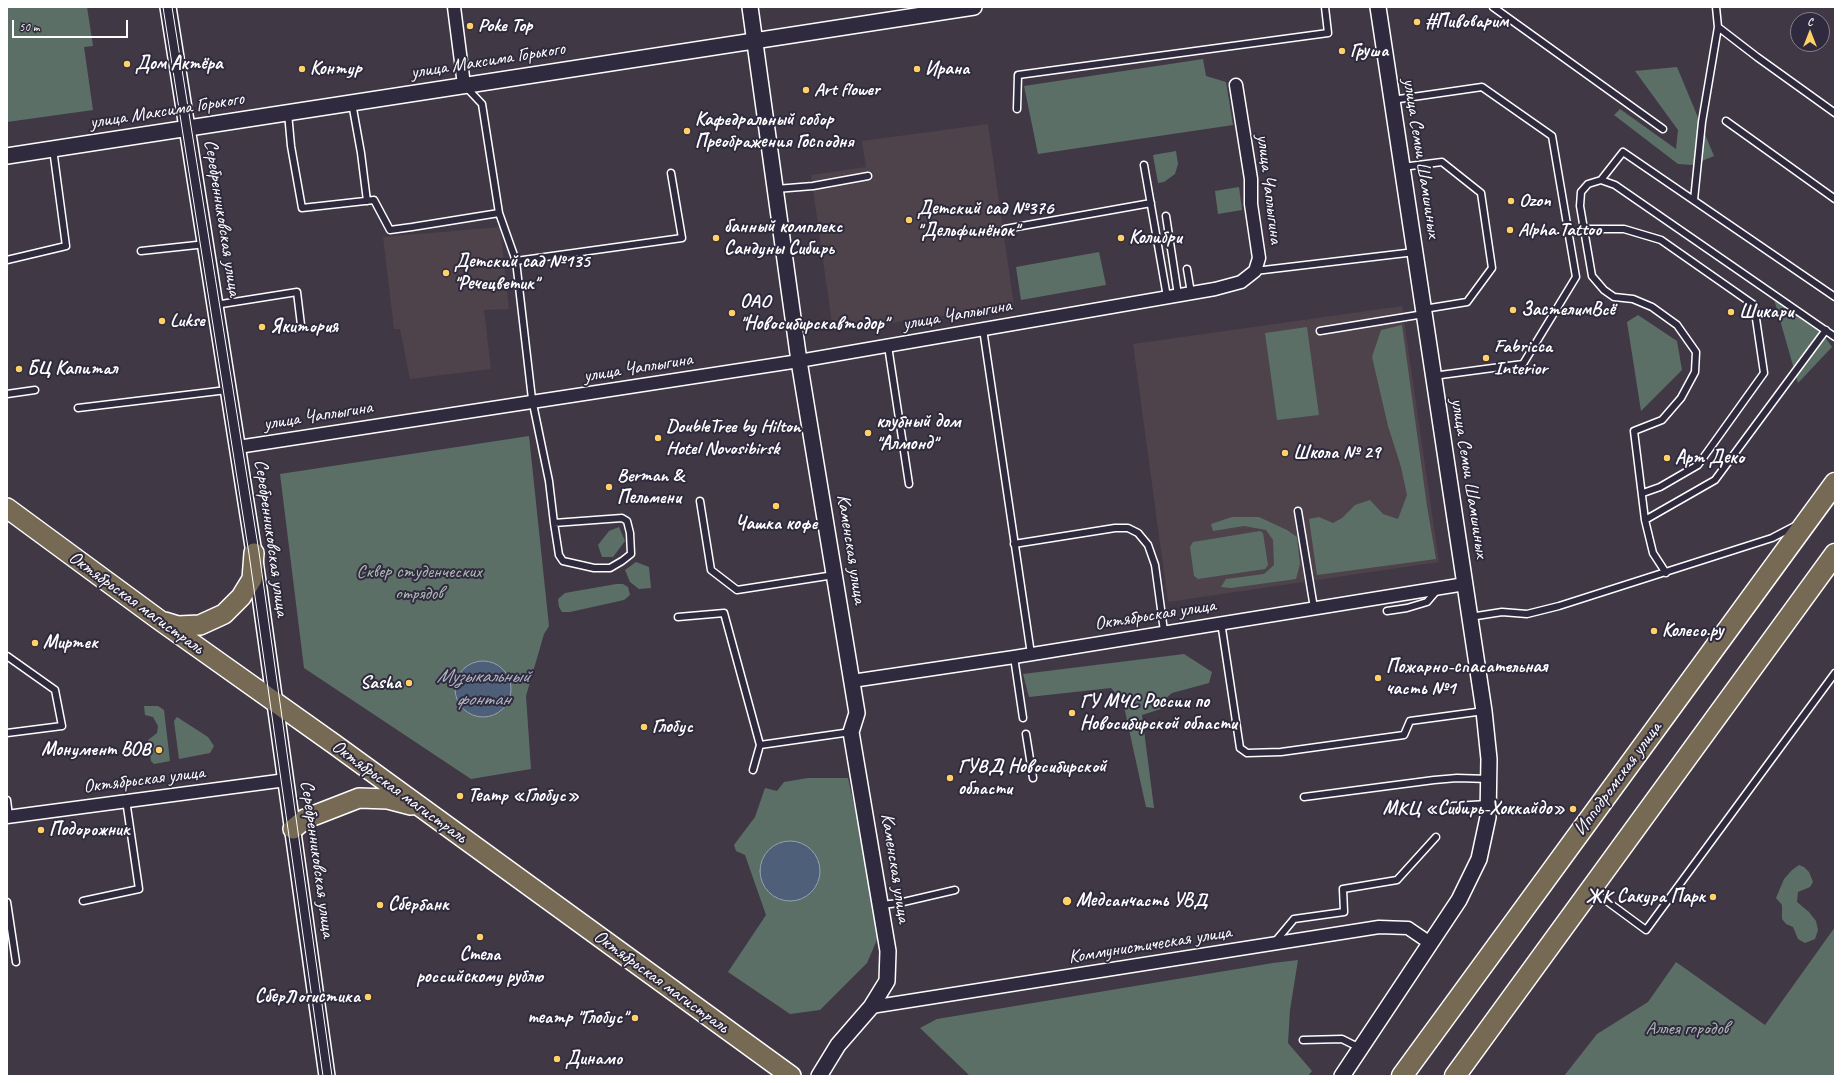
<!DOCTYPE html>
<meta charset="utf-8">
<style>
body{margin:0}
#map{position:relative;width:1842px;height:1083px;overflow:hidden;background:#413845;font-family:Caveat,sans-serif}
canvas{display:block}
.frame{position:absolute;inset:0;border:8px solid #fff;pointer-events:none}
.north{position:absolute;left:1790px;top:12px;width:40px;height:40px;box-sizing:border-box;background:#2f2a3d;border:1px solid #827f8b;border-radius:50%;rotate:0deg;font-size:11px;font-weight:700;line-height:16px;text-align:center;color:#fff}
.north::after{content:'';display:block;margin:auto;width:14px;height:18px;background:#ffd166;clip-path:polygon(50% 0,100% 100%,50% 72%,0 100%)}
.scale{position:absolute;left:12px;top:20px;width:116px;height:18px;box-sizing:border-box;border:2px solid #fff;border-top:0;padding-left:5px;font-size:12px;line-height:14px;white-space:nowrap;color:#fff;-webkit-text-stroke:3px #2f2a3d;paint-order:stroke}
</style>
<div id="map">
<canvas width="1842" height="1083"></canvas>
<div class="frame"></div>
<div class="north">С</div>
<div class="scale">50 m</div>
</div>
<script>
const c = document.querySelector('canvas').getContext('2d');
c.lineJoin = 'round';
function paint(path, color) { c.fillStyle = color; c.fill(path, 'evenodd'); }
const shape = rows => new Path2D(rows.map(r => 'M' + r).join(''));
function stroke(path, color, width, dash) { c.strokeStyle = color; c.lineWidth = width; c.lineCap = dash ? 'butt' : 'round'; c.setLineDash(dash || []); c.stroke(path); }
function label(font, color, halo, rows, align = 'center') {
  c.font = font + ' Caveat,sans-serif'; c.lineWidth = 4; c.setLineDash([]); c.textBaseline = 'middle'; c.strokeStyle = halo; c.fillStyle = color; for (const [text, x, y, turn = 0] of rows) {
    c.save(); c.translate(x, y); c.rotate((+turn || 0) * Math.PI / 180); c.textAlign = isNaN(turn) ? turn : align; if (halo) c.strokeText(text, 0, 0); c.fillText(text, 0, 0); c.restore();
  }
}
const built = shape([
 [988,124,1014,306,833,331,811,175,866,167,862,141],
 [500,227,509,309,484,310,491,369,410,379,400,329,394,329,383,237],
 [1402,306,1439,562,1168,602,1133,344]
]);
const green = shape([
 [7,7,87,7,93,46,84,47,93,110,7,122],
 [1203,59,1206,76,1226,82,1233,125,1038,154,1024,86],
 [1677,67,1714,156,1692,165,1678,164,1614,115,1620,109,1676,149,1678,130,1635,71],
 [1176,151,1178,164,1175,174,1164,182,1158,183,1153,155],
 [1239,187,1242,210,1218,214,1215,191],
 [1099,252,1106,285,1021,300,1016,267],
 [1774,299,1823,334,1832,347,1798,383],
 [1638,315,1677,341,1682,370,1641,411,1627,322],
 [1402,325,1427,506,1436,559,1317,575,1309,519,1319,517,1333,523,1342,518,1355,505,1370,500,1383,514,1398,519,1407,495,1401,467,1388,426,1372,357,1381,330],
 [1307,327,1319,415,1277,420,1265,333],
 [529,436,549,626,544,634,526,696,531,769,471,779,304,668,280,474],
 [1232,517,1259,517,1287,530,1297,537,1300,564,1296,579,1231,588,1221,587,1226,579,1264,574,1274,565,1273,540,1266,530,1244,526,1213,531,1211,524],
 [619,527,625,541,613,557,602,557,598,545,609,531],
 [1260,531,1263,533,1268,565,1265,569,1198,579,1194,576,1190,547,1193,542],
 [636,562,649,567,651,588,639,589,630,582,625,570],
 [616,584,623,584,628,587,630,595,624,600,570,612,562,612,559,607,558,599,565,593],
 [1184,654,1212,672,1209,683,1172,693,1165,699,1167,707,1142,715,1154,808,1146,807,1123,702,1111,688,1029,697,1023,674],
 [144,706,158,706,164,710,170,761,154,764,151,761,148,740,157,733,158,726,153,717,145,715],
 [177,717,208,737,214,746,210,753,179,759,174,721],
 [808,778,848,778,882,928,867,963,820,1010,790,1014,728,972,766,915,745,855,736,851,734,845,755,817,765,788,777,791,784,782],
 [1799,865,1804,867,1809,872,1813,882,1810,887,1798,892,1797,902,1809,912,1816,921,1818,930,1815,939,1805,943,1798,939,1793,927,1786,924,1782,919,1782,905,1776,898,1784,879,1792,870],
 [1835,927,1835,1076,1564,1076,1597,1034,1648,1002,1676,962,1765,1025],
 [1298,960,1290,1010,1288,1043,1312,1071,1308,1076,970,1076,920,1028,937,1019,1273,963]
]);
const water = shape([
 '455 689a28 28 0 1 1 56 0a28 28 0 1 1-56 0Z',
 '760 871a30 30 0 1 1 60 0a30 30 0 1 1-60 0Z'
]);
const service = shape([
 [1493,7,1663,129],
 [1718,27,1757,57,1835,113],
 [1392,100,1482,87,1552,136,1576,277,1523,364,1433,376],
 [352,103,361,153,367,201],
 [1017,109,1018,75,1328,33,1325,7],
 [288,113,291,146,302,208,374,200,390,230,412,227,499,213,482,104,466,87],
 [1726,121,1835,199],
 [1144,165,1167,297],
 [1402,167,1442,162,1481,193,1492,268,1467,302,1424,309],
 [1601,180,1623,152,1835,297],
 [776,189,813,186,868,176],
 [1694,200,1702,122,1718,27,1716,7],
 [499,213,516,261],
 [1166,216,1178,295],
 [1005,229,1151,203],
 [1583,229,1624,229,1661,240,1754,305,1764,373,1698,465,1660,487,1643,493],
 [141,251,206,244],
 [7,260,66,246,53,149],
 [1187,269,1191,293],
 [1255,271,1415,252],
 [215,305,297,292,301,325],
 [983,329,1031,654],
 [1320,331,1424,314],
 [888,346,909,484],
 [7,394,35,390],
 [78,408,227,390],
 [700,501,711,570,737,590,834,575],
 [1298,511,1314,608],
 [1645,520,1715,480,1826,330],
 [554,523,622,518,627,521,630,533,631,554,622,561,610,568,594,568,563,561,559,555,554,523,549,481,532,399,516,261,682,238,671,173],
 [1014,544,1115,528,1128,528,1138,533,1148,545,1155,565,1164,631],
 [1666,573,1653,553,1645,520,1634,431,1662,420,1681,398,1695,372,1696,352,1677,325,1652,307,1633,299,1614,297,1604,290,1592,276,1580,206,1581,192,1588,184,1601,180,1615,185,1835,337],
 [1387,611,1407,608,1427,602,1438,589],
 [678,617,724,613,760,745,753,770],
 [1470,617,1502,612,1527,614,1559,606,1772,538,1795,526],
 [1221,622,1240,748,1247,753,1281,752,1404,735,1410,721,1484,711],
 [7,656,55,690,62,726,7,733],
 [1014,657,1023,718],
 [1026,734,1033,778],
 [760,745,851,732],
 [1304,797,1434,780,1457,778,1489,779],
 [7,800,9,816],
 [1453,806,1488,804],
 [1593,891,1646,930,1835,673],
 [83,901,139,889,126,800],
 [7,902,16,962],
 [881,905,899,903,955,890],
 [1274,943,1294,919,1344,912,1343,889,1397,880,1436,837],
 [1303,1040,1342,1039,1360,1048]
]);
const minor = shape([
 [454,7,464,85],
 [238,447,799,361,1215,289,1241,282,1255,271,1259,258,1251,204,1251,179,1236,85],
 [852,681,1014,657,1465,584],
 [7,817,286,780],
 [871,1007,1379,927,1408,928,1430,943]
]);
const tertiary = shape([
 [168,7,254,553,327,1076],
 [750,7,799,361,857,713,851,732,888,951,887,981,871,1007,838,1045,819,1076],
 [7,156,974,7],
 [1342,1076,1459,900,1479,859,1488,817,1489,759,1484,711,1378,7]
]);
const primary = shape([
 [7,508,158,619,334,744,791,1076],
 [165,622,178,626,200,625,224,614,241,597,252,579,254,553],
 [293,829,305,819,359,798,388,799,411,805]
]);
const trunk = shape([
 [1402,1076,1835,483],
 [1455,1076,1835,554]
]);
const tram = shape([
 [163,7,249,554,323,1076],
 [172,7,259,552,332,1076]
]);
const markers = [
 [1417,22,4,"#ffd166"],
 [470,26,4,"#ffd166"],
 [1342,51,4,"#ffd166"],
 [127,64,4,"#ffd166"],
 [302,69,4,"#ffd166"],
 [917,69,4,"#ffd166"],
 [806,90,4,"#ffd166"],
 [687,131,4,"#ffd166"],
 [1511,201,4,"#ffd166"],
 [909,220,4,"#ffd166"],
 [1510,230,4,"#ffd166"],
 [716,238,4,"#ffd166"],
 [1121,238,4,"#ffd166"],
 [446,273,4,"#ffd166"],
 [1513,310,4,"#ffd166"],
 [1731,312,4,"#ffd166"],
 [732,313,4,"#ffd166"],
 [162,321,4,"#ffd166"],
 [262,327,4,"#ffd166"],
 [1486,358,4,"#ffd166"],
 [19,369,4,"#ffd166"],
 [868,433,4,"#ffd166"],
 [658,438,4,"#ffd166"],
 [1285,453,4,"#ffd166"],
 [1667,458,4,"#ffd166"],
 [609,487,4,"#ffd166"],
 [776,506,4,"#ffd166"],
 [1654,631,4,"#ffd166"],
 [35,643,4,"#ffd166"],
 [1378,678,4,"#ffd166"],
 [409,683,4,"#ffd166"],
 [1072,713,4,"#ffd166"],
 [644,727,4,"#ffd166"],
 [159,750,4,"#ffd166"],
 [950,778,4,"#ffd166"],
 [460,796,4,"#ffd166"],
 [1573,809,4,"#ffd166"],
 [41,830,4,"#ffd166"],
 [1713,897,4,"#ffd166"],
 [1067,901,5,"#ffd166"],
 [380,905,4,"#ffd166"],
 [480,937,4,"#ffd166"],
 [368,997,4,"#ffd166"],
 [635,1018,4,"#ffd166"],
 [557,1059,4,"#ffd166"]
];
const poiNames = [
 ["#Пивоварим",1425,22],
 ["Poke Top",478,26],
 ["Груша",1350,51],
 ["Дом Актёра",135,64],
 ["Контур",310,69],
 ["Ирана",925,69],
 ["Art flower",814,90],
 ["Кафедральный собор",695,120],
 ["Преображения Господня",695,142],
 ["Ozon",1519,201],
 ["Детский сад №376",917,209],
 ["\"Дельфинёнок\"",917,231],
 ["банный комплекс",724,227],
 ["Сандуны Сибирь",724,249],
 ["Alpha.Tattoo",1518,230],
 ["Колибри",1129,238],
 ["Детский сад №135",454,262],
 ["\"Речецветик\"",454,284],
 ["ОАО",740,302],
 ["\"Новосибирскавтодор\"",740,324],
 ["ЗастелимВсё",1521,310],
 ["Шикари",1739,312],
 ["Lukse",170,321],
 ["Якитория",270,327],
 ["Fabricca",1494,347],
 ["Interior",1494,369],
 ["БЦ Капитал",27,369],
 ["клубный дом",876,422],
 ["\"Алмонд\"",876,444],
 ["DoubleTree by Hilton",666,427],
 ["Hotel Novosibirsk",666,449],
 ["Школа № 29",1293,453],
 ["Арт Деко",1675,458],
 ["Berman &",617,476],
 ["Пельмени",617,498],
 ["Чашка кофе",776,524,"center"],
 ["Колесо.ру",1662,631],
 ["Миртек",43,643],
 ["Пожарно-спасательная",1386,667],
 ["часть №1",1386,689],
 ["Sasha",401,683,"right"],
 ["ГУ МЧС России по",1080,702],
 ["Новосибирской области",1080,724],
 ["Глобус",652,727],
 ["Монумент ВОВ",151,750,"right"],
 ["ГУВД Новосибирской",958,767],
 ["области",958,789],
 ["Театр «Глобус»",468,796],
 ["МКЦ «Сибирь-Хоккайдо»",1565,809,"right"],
 ["Подорожник",49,830],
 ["ЖК Сакура Парк",1705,897,"right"],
 ["Медсанчасть УВД",1076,901],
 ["Сбербанк",388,905],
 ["Стела",480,955,"center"],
 ["российскому рублю",480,977,"center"],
 ["СберЛогистика",360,997,"right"],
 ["театр \"Глобус\"",627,1018,"right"],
 ["Динамо",565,1059]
];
const streetNames = [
 ["улица Максима Горького",488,61,-9],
 ["улица Максима Горького",167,111,-9],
 ["улица Семьи Шамшиных",1421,158,81],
 ["улица Чаплыгина",1269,189,83],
 ["Серебренниковская улица",222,218,81],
 ["улица Чаплыгина",957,315,-10],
 ["улица Чаплыгина",638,368,-9],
 ["улица Чаплыгина",318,416,-9],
 ["улица Семьи Шамшиных",1469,478,81],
 ["Серебренниковская улица",271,538,82],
 ["Каменская улица",851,549,81],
 ["Октябрьская магистраль",136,603,36],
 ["Октябрьская улица",1155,615,-9],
 ["Ипподромская улица",1618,779,-54],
 ["Октябрьская улица",144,780,-7],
 ["Октябрьская магистраль",399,792,36],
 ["Серебренниковская улица",317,859,82],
 ["Каменская улица",895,868,81],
 ["Коммунистическая улица",1150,945,-9],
 ["Октябрьская магистраль",661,982,36]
];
const parkNames = [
 ["Сквер студенческих",419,572],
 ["отрядов",419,594],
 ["Аллея городов",1687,1029]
];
const waterNames = [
 ["Музыкальный",483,677],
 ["фонтан",483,700]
];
paint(built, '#4e424b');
paint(green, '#5c6f67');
paint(water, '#4e6079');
stroke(water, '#95a0af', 1);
stroke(service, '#fff', 9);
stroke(minor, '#fff', 15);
stroke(tertiary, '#fff', 18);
stroke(primary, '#fff', 22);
stroke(trunk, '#fff', 23);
stroke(service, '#2f2a3d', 6);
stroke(minor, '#2f2a3d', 12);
stroke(tertiary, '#2f2a3d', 15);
stroke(primary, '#776a54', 19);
stroke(trunk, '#776a54', 20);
stroke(tram, '#fff', 1);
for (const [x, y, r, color] of markers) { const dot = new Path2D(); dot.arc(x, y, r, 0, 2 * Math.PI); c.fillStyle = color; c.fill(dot); stroke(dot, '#2f2a3d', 1.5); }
label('bold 19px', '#fff', '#2f2a3d', poiNames, 'left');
label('19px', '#fff', '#2f2a3d', streetNames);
label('19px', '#aeb7b3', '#2f2a3d', parkNames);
label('italic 20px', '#afb7c3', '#2f2a3d', waterNames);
</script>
